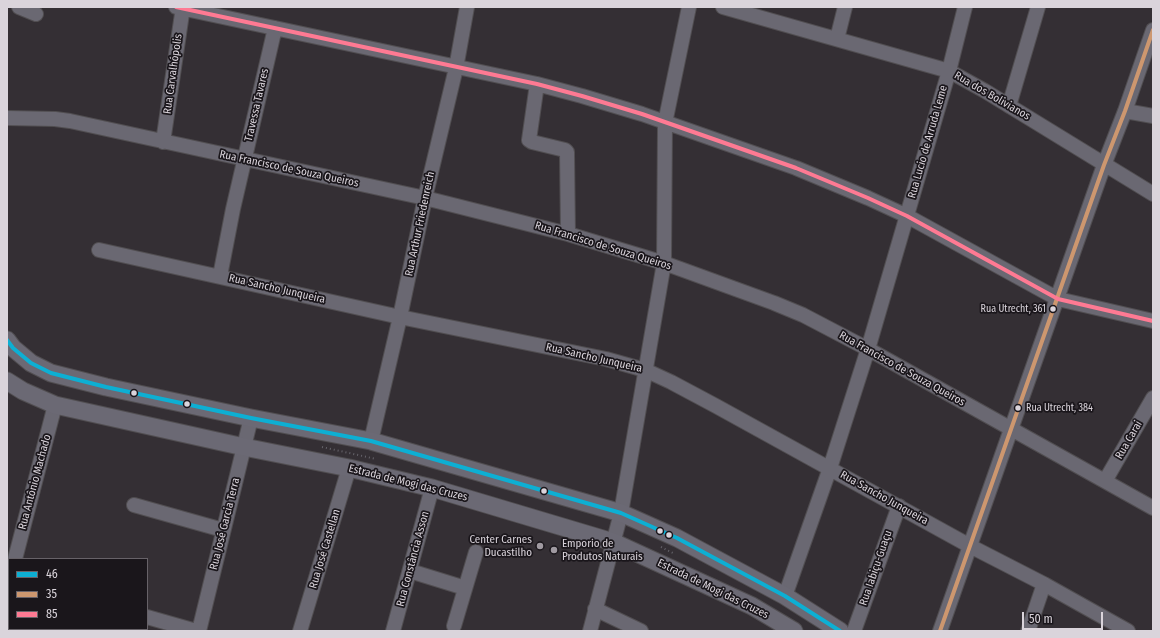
<!DOCTYPE html>
<meta charset="utf-8">
<style>
body{margin:0}
#map{position:relative;width:1160px;height:638px;overflow:hidden;background:#342f34;font-family:"Fira Sans Condensed",sans-serif}
canvas{display:block}
.frame{position:absolute;inset:0;border:8px solid #dad4db;pointer-events:none}
.legend{position:absolute;left:8px;top:558px;width:140px;height:72px;box-sizing:border-box;background:#1a161b;border:1px solid #676268;margin:0;padding:5px 7px;list-style:none;font-size:12px;color:#dad4db}
.legend li{display:flex;align-items:center;gap:8px;height:20px}
.legend b{width:20px;border:1px solid #676268}
.scale{position:absolute;left:1022px;top:612px;width:81px;height:18px;box-sizing:border-box;border:2px solid #dad4db;border-top:0;padding-left:5px;font-size:12px;line-height:14px;white-space:nowrap;color:#dad4db;-webkit-text-stroke:3px #1a161b;paint-order:stroke}
</style>
<div id="map">
<canvas width="1160" height="638"></canvas>
<div class="frame"></div>
<ul class="legend">
<li><b style="height:5px;background:#0dafd3"></b>46</li>
<li><b style="height:5px;background:#cd976f"></b>35</li>
<li><b style="height:5px;background:#fe7a93"></b>85</li>
</ul>
<div class="scale">50 m</div>
</div>
<script>
const c = document.querySelector('canvas').getContext('2d');
c.lineJoin = 'round';
const shape = rows => new Path2D(rows.map(r => 'M' + r).join(''));
function stroke(path, color, width, dash) { c.strokeStyle = color; c.lineWidth = width; c.lineCap = dash ? 'butt' : 'round'; c.setLineDash(dash || []); c.stroke(path); }
function label(font, color, halo, rows, align = 'center') {
  c.font = font + ' "Fira Sans Condensed",sans-serif'; c.lineWidth = 3.5; c.setLineDash([]); c.textBaseline = 'middle'; c.strokeStyle = halo; c.fillStyle = color; for (const [text, x, y, turn = 0] of rows) {
    c.save(); c.translate(x, y); c.rotate((+turn || 0) * Math.PI / 180); c.textAlign = isNaN(turn) ? turn : align; if (halo) c.strokeText(text, 0, 0); c.fillText(text, 0, 0); c.restore();
  }
}
const path = shape([
 [322,447,376,459],
 [661,547,673,553]
]);
const minor = shape([
 [19,7,36,14],
 [176,7,537,84,582,96,642,114,796,168,868,198,907,216,1058,299,1153,321],
 [723,7,949,71,985,91,1153,194],
 [837,39,845,7],
 [537,84,529,140,532,142,565,150,567,152,568,234],
 [1009,106,1038,7],
 [1125,111,1153,116],
 [7,118,55,119,70,121,425,198,568,234,664,263,774,303,803,315,868,349,1153,508],
 [163,142,183,7],
 [99,250,400,317,606,359,645,370,671,382,716,406,970,546,1044,584,1128,631],
 [220,276,233,209,275,28],
 [371,441,400,317,425,198,456,68,467,7],
 [1105,481,1153,398],
 [134,505,223,530],
 [15,559,55,405],
 [410,571,465,588],
 [785,596,830,468,868,349,949,71,965,7],
 [595,609,641,631],
 [147,617,196,631],
 [454,626,476,552],
 [199,631,251,418],
 [300,631,349,468],
 [393,631,432,488],
 [590,631,621,513,664,263,665,123,689,7],
 [854,631,899,506],
 [940,631,1104,165,1125,111,1153,30],
 [1028,631,1044,584]
]);
const major = shape([
 [7,340,13,348,31,363,51,373,106,387,251,418,371,441,621,513,677,538,785,596,840,631],
 [7,381,23,391,55,405,244,447,349,468,432,488,613,542,752,606,794,631]
]);
const bus1 = shape([
 [7,340,13,348,31,363,51,373,106,387,251,418,371,441,621,513,677,538,785,596,840,631]
]);
const bus2 = shape([
 [940,631,1104,165,1125,111,1153,30]
]);
const bus3 = shape([
 [176,7,537,84,582,96,642,114,796,168,868,198,907,216,1058,299,1153,321]
]);
const markers = [
 [1053,309,3.5,"#dad4db"],
 [134,393,3.5,"#dad4db"],
 [187,404,3.5,"#dad4db"],
 [1018,408,3.5,"#dad4db"],
 [544,491,3.5,"#dad4db"],
 [660,531,3.5,"#dad4db"],
 [669,535,3.5,"#dad4db"],
 [540,546,4,"#a09aa1"],
 [554,550,4,"#a09aa1"]
];
const busNames = [
 ["Rua Utrecht, 361",1046,309],
 ["Rua Utrecht, 384",1026,408,"left"]
];
const streetNames = [
 ["Rua Carvalhópolis",173,74,-82],
 ["Rua dos Bolivianos",992,96,30],
 ["Travessa Tavares",257,105,-77],
 ["Rua Lucio de Arruda Leme",928,142,-74],
 ["Rua Francisco de Souza Queiros",289,169,12],
 ["Rua Arthur Friedenreich",420,224,-78],
 ["Rua Francisco de Souza Queiros",603,246,17],
 ["Rua Sancho Junqueira",277,289,13],
 ["Rua Sancho Junqueira",594,358,13],
 ["Rua Francisco de Souza Queiros",902,369,29],
 ["Rua Carai",1129,440,-60],
 ["Rua Antônio Machado",35,482,-75],
 ["Estrada de Mogi das Cruzes",408,483,14],
 ["Rua Sancho Junqueira",884,498,29],
 ["Rua José Garcia Terra",225,524,-76],
 ["Rua José Castellan",325,549,-73],
 ["Rua Constância Asson",413,559,-75],
 ["Rua Iabiçu-Guaçu",876,568,-71],
 ["Estrada de Mogi das Cruzes",713,589,26]
];
const poiNames = [
 ["Center Carnes",532,540],
 ["Ducastilho",532,553],
 ["Emporio de",562,544,"left"],
 ["Produtos Naturais",562,557,"left"]
];
stroke(minor, '#514e51', 16);
stroke(major, '#514e51', 19);
stroke(path, '#65636a', 2, [1, 3]);
stroke(minor, '#6a6872', 14);
stroke(major, '#6b6974', 17);
stroke(bus1, '#0dafd3', 4);
stroke(bus2, '#cd976f', 4);
stroke(bus3, '#fe7a93', 4);
for (const [x, y, r, color] of markers) { const dot = new Path2D(); dot.arc(x, y, r, 0, 2 * Math.PI); c.fillStyle = color; c.fill(dot); stroke(dot, '#1a161b', 1.5); }
label('10px', '#dad4db', '#1a161b', busNames, 'right');
label('11px', '#dad4db', '#1a161b', streetNames);
label('11px', '#dad4db', '#1a161b', poiNames, 'right');
</script>
